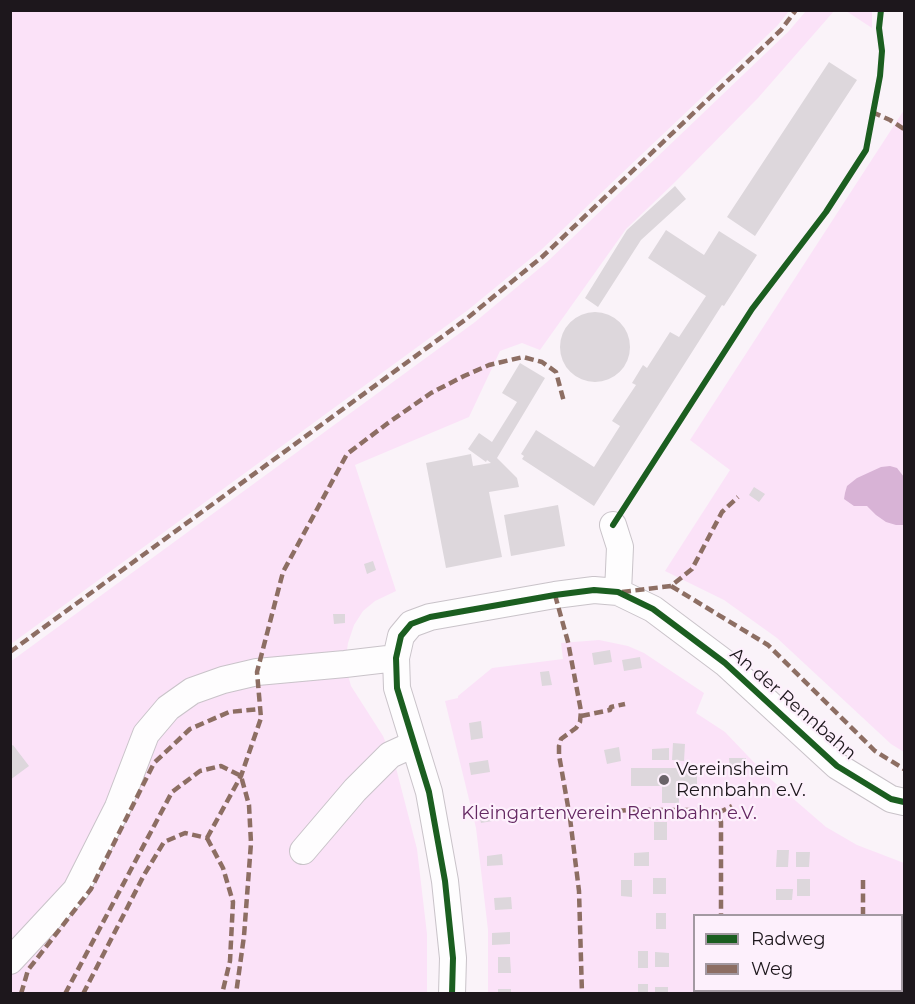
<!DOCTYPE html>
<style>
body{margin:0}
#map{position:relative;width:915px;height:1004px;overflow:hidden;background:#faf3f9;font-family:Montserrat,sans-serif}
canvas{display:block}
.frame{position:absolute;inset:0;border:12px solid #1d171c;pointer-events:none}
.legend{position:absolute;left:693px;top:914px;width:210px;height:78px;box-sizing:border-box;background:#fdf0fc;border:2px solid #a399a2;margin:0;padding:8px 10px;list-style:none;font-size:18px;color:#1d171c}
.legend li{display:flex;align-items:center;gap:12px;height:30px}
.legend b{width:30px;border:2px solid #a399a2}
</style>
<div id="map">
<canvas width="915" height="1004"></canvas>
<div class="frame"></div>
<ul class="legend">
<li><b style="height:8px;background:#1b5e20"></b>Radweg</li>
<li><b style="height:8px;background:#8d6e63"></b>Weg</li>
</ul>
</div>
<script>
const c = document.querySelector('canvas').getContext('2d');
c.lineJoin = 'round';
function paint(path, color) { c.fillStyle = color; c.fill(path, 'evenodd'); }
const shape = rows => new Path2D(rows.map(r => 'M' + r).join(''));
function stroke(path, color, width, dash) { c.strokeStyle = color; c.lineWidth = width; c.lineCap = dash ? 'butt' : 'round'; c.setLineDash(dash || []); c.stroke(path); }
function label(font, color, halo, rows, align = 'center') {
  c.font = font + ' Montserrat,sans-serif'; c.lineWidth = 4.5; c.setLineDash([]); c.textBaseline = 'middle'; c.strokeStyle = halo; c.fillStyle = color; for (const [text, x, y, turn = 0] of rows) {
    c.save(); c.translate(x, y); c.rotate((+turn || 0) * Math.PI / 180); c.textAlign = isNaN(turn) ? turn : align; if (halo) c.strokeText(text, 0, 0); c.fillText(text, 0, 0); c.restore();
  }
}
const green = shape([
 [10,11,11,10,789,11,777,26,541,250,468,310,11,644],
 [806,11,834,11,758,98,673,184,626,229,540,350,522,343,500,351,469,417,355,465,396,591,375,601,363,611,354,625,348,643,345,664,351,686,383,736,396,768,417,849,427,934,427,993,11,993,10,662,475,322,547,262,788,32],
 [846,11,872,11,872,28],
 [904,110,904,752,891,744,777,638,724,600,665,571,730,470,690,440],
 [599,640,628,646,644,653,704,693,696,713,725,732,767,776,826,827,857,845,904,863,904,993,488,993,488,930,476,828,445,701,458,698,458,696,492,668,563,659,561,643],
 [694,916,902,916,902,990,694,990]
]);
const water = shape([
 [890,466,897,468,904,477,904,525,896,525,886,522,876,515,867,506,854,506,844,499,845,493,847,486,857,478,881,467]
]);
const building = shape([
 [829,62,857,80,755,236,727,217],
 [675,186,686,199,641,240,598,307,585,298,627,230],
 [666,230,704,255,719,231,757,255,724,306,722,305,594,506,522,459,524,456,521,454,536,430,594,467,620,426,612,421,636,385,632,383,643,365,647,368,670,332,679,337,706,296,648,258],
 '560 347a35 35 0 1 1 70 0a35 35 0 1 1-70 0Z',
 [520,363,545,378,497,458,517,478,519,487,489,492,502,557,446,568,426,463,471,454,473,466,491,463,487,460,486,462,468,449,479,433,492,442,517,402,502,393],
 [754,487,765,494,759,502,749,495],
 [558,505,565,546,511,556,504,515],
 [373,561,376,570,367,574,364,564],
 [333,614,345,614,345,623,334,624],
 [610,650,612,662,594,665,592,653],
 [640,657,642,668,624,671,622,660],
 [549,671,552,685,542,686,540,672],
 [481,721,483,738,471,740,469,723],
 [673,743,685,744,684,761,672,760],
 [13,745,29,766,10,780,10,747],
 [619,747,621,761,607,764,604,750],
 [669,748,669,760,652,760,652,749],
 [729,758,746,758,746,771,730,771],
 [488,760,490,772,471,775,469,763],
 [631,768,697,768,697,786,679,786,679,803,662,803,662,786,631,786],
 [496,807,498,820,481,823,478,810],
 [654,822,667,822,667,840,654,840],
 [777,850,789,850,788,867,776,867],
 [649,852,649,866,634,866,634,853],
 [796,852,810,852,809,867,796,867],
 [502,854,503,865,487,866,487,856],
 [653,878,666,878,666,894,653,894],
 [797,879,810,879,810,896,797,896],
 [621,880,632,880,632,897,621,896],
 [776,889,793,889,792,900,776,900],
 [511,897,512,909,495,910,494,898],
 [656,913,666,913,666,929,656,929],
 [510,932,510,944,492,945,492,933],
 [638,951,648,951,648,968,638,968],
 [655,952,669,953,669,967,655,967],
 [498,957,510,957,511,973,498,973],
 [638,984,648,984,648,994,638,994],
 [655,987,668,987,668,994,655,994],
 [498,989,511,989,511,994,498,994]
]);
const minor = shape([
 [613,525,620,547,618,592],
 [303,851,355,790,390,755,414,744],
 [10,961,76,890,118,807,146,734,168,708,192,691,223,680,257,672,345,664,396,658],
 [452,994,453,958,445,881,429,792,397,688,396,658,401,636,411,624,430,617,555,595,594,590,618,592,653,609,725,663,837,766,891,799,904,802]
]);
const quiet = shape([
 [872,112,890,120,904,129],
 [671,586,768,645,875,751,904,769],
 [622,592,671,586,692,569,722,512,738,497],
 [555,595,568,642,581,711,580,722,576,728,561,739,559,746,559,755,570,818,594,813,630,810,710,810,718,813,721,822,721,916],
 [10,652,465,320,542,257,781,30,796,10],
 [581,716,610,710,611,707,625,704],
 [718,813,732,806],
 [570,818,579,891,582,994],
 [207,838,241,776,261,718,257,672,283,572,347,454,388,423,431,393,464,376,489,365,523,357,542,362,556,372,564,402],
 [207,838,223,868,233,902,230,961,222,994],
 [863,916,863,878],
 [21,994,28,970,91,889,154,763,190,729,229,712,260,709],
 [65,994,172,792,200,771,221,766,241,776,249,805,251,843,244,936,236,994],
 [83,994,144,875,164,842,185,833,207,838],
 [721,994,721,990],
 [863,994,863,990]
]);
const cycleway = shape([
 [613,525,752,309,826,212,866,150,880,76,882,51,879,28,881,10],
 [452,994,453,958,445,881,429,792,397,688,396,658,401,636,411,624,430,617,555,595,594,590,618,592,653,609,725,663,837,766,891,799,904,802]
]);
const markers = [
 [664,780,6,"#6a6469"]
];
const streetNames = [
 ["An der Rennbahn",793,704,41]
];
const poiNames = [
 ["Vereinsheim",676,770],
 ["Rennbahn e.V.",676,791]
];
const parkNames = [
 ["Kleingartenverein Rennbahn e.V.",609,814]
];
paint(green, '#fbe2f8');
paint(water, '#d8b3d6');
paint(building, '#ddd7dc');
stroke(minor, '#c9c3c9', 28);
stroke(minor, '#fefdfe', 26);
stroke(quiet, '#8d6e63', 4.5, [9, 4.5]);
stroke(cycleway, '#1b5e20', 6);
for (const [x, y, r, color] of markers) { const dot = new Path2D(); dot.arc(x, y, r, 0, 2 * Math.PI); c.fillStyle = color; c.fill(dot); stroke(dot, '#fdf0fc', 2); }
label('18px', '#1d171c', '#fdf0fc', streetNames);
label('18px', '#1d171c', '#fdf0fc', poiNames, 'left');
label('18px', '#642862', '#fdf0fc', parkNames);
</script>
